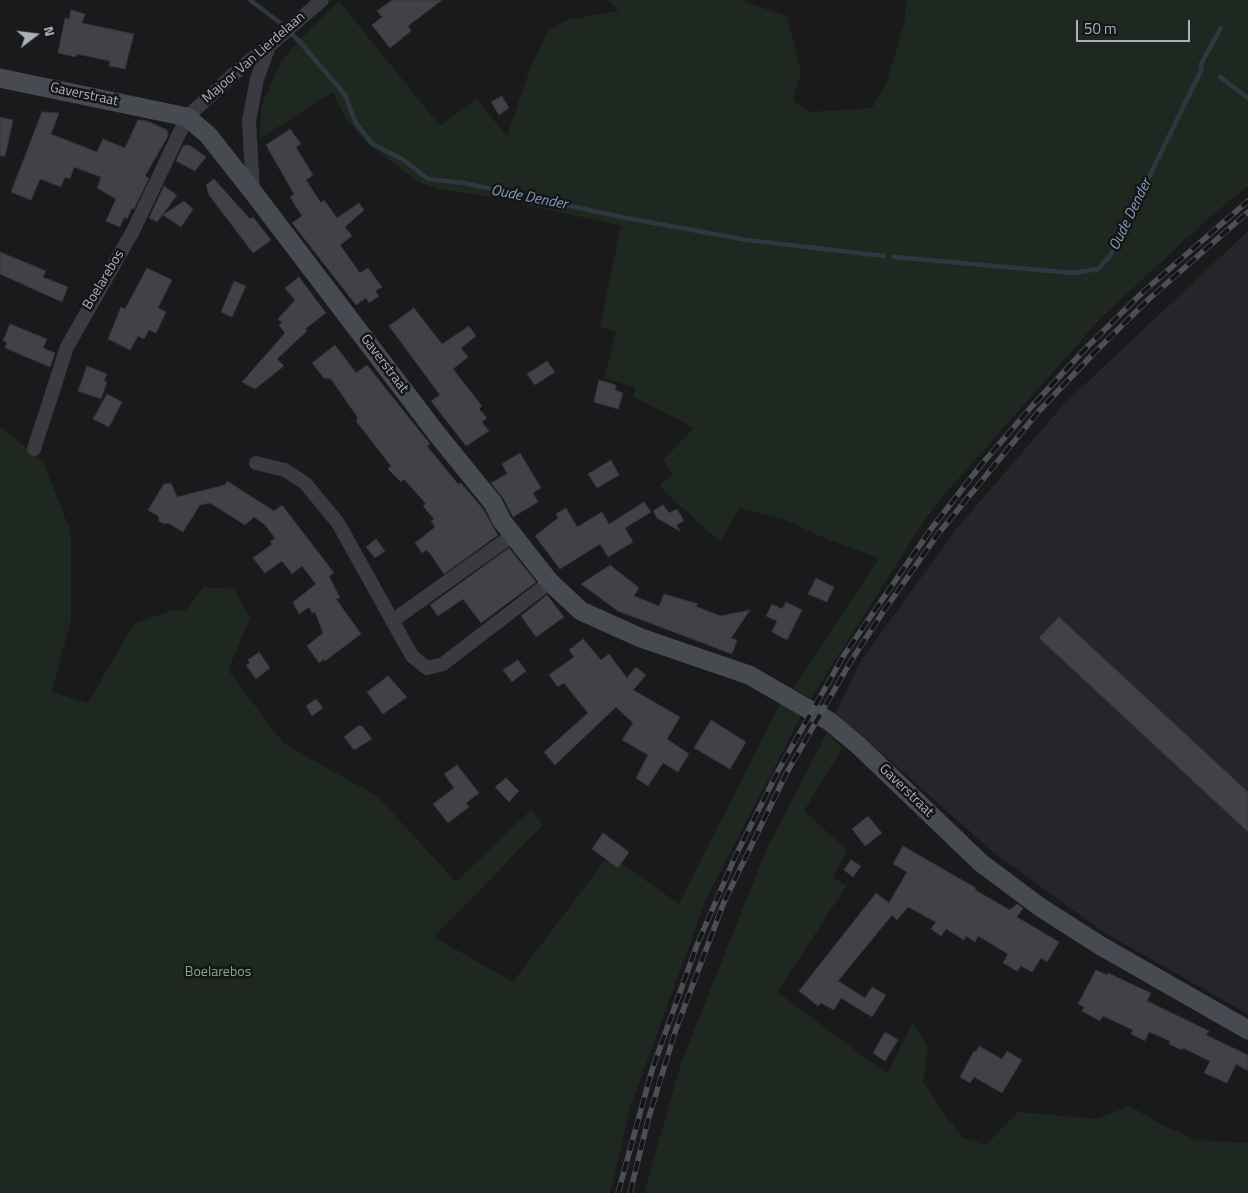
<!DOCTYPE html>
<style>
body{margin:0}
#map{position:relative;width:1248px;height:1193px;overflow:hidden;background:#1a1a1c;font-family:"Titillium Web",sans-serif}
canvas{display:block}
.north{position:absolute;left:10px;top:10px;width:50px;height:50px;-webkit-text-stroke:4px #151517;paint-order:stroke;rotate:75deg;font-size:14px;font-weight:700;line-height:20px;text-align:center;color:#abb0bd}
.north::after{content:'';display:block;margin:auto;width:18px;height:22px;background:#abb0bd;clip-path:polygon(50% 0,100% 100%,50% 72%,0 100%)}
.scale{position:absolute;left:1076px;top:20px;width:114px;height:22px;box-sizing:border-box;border:2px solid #abb0bd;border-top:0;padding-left:6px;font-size:15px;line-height:18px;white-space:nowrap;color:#abb0bd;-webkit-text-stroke:4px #151517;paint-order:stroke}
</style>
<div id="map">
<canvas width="1248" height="1193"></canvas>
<div class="north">N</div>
<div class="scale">50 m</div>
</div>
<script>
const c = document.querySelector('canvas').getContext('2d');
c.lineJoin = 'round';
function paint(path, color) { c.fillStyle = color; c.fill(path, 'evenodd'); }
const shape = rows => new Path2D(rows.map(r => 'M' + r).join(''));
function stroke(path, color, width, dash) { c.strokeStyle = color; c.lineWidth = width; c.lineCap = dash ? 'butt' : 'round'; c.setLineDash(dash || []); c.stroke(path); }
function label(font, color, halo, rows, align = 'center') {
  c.font = font + ' "Titillium Web",sans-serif'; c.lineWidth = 5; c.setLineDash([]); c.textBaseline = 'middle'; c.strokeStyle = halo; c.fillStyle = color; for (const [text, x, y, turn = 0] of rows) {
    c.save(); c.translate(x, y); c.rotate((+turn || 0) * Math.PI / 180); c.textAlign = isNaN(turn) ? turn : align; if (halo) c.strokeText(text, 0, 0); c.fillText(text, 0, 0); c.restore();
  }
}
const built = shape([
 [1248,231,1248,1014,1105,933,994,853,857,731,835,715,860,662,957,528,1064,404]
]);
const green = shape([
 [607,0,745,0,744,2,787,16,801,72,793,100,809,112,872,108,886,84,905,21,906,0,1248,0,1248,186,1205,221,1099,320,944,495,926,518,811,698,793,689,879,558,822,537,786,520,739,508,720,542,663,490,660,484,673,474,663,460,694,428,634,397,635,387,604,378,616,332,600,326,621,226,493,197,437,189,417,181,369,144,347,121,333,92,259,139,262,104,281,62,297,42,339,1,440,126,476,99,507,136,531,66,548,31,567,20,619,11],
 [0,426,43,462,71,533,71,619,52,692,88,703,134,624,171,611,186,610,204,587,234,589,250,618,228,670,283,743,378,797,456,882,531,810,543,825,434,937,513,982,609,855,679,904,780,703,801,716,706,899,631,1105,610,1193,0,1193],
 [827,733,842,748,804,811,847,850,833,878,847,885,777,992,887,1074,913,1022,928,1047,923,1081,942,1111,963,1138,986,1145,1018,1112,1096,1119,1130,1106,1160,1124,1196,1140,1248,1143,1248,1193,644,1193,681,1063,767,848]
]);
const stream = shape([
 [250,0,279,22,300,42,345,95,356,123,372,144,402,159,428,179,464,183,621,217,747,240,884,256],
 [1220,77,1248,98],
 [894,257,1073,273,1098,269,1110,256,1201,71,1201,64,1221,28]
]);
const building = shape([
 [392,0,442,0,408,26,411,31,390,48,372,25,382,17,377,11,392,0],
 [71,10,85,14,82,23,134,34,125,69,109,66,110,61,77,54,76,57,58,53,65,18,69,19,71,10],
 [502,96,509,108,499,115,491,102,502,96],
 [42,112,59,113,51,134,97,152,103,139,125,148,138,120,147,121,167,130,168,136,145,176,149,178,134,209,132,208,127,219,124,217,120,227,106,221,116,199,97,188,101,177,74,167,70,179,65,177,61,187,40,179,31,200,11,192,42,112],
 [0,117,13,120,5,156,0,156,0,117],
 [290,129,301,144,296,147,313,175,306,180,321,203,324,200,337,218,359,203,364,210,345,227,352,236,340,245,360,273,368,268,382,287,375,291,379,296,369,303,366,298,356,305,292,223,302,216,290,197,294,194,266,145,290,129],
 [189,145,206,157,195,171,176,161,183,146,189,145],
 [214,179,250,219,253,217,271,240,253,253,209,195,206,185,214,179],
 [164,186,177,195,157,222,149,218,164,186],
 [184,201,193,209,181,227,163,215,184,201],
 [0,252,46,271,43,277,68,287,62,302,0,274,0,252],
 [147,268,172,280,158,308,166,312,156,333,149,330,144,339,138,336,130,350,108,339,121,307,125,309,147,268],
 [299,277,326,313,305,329,307,331,277,359,284,366,255,389,242,382,285,333,279,325,282,322,278,319,295,300,285,288,299,277],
 [234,281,246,286,232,317,221,312,234,281],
 [414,308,442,344,469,326,476,336,461,348,468,357,453,369,482,406,479,409,487,418,482,422,489,431,466,446,431,401,440,395,389,326,414,308],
 [10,324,47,339,43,348,55,353,50,367,5,348,7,342,3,341,10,324],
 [335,345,356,373,367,365,430,444,427,446,458,484,461,483,483,509,498,535,444,574,429,552,426,550,422,553,415,543,435,527,431,521,434,519,423,506,426,504,404,479,401,482,388,469,391,466,356,421,358,418,331,379,324,378,312,363,335,345],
 [547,361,555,372,535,385,527,374,547,361],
 [87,366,107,374,104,381,107,382,101,399,78,391,87,366],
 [599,380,616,385,615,390,623,393,618,409,594,402,599,380],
 [107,394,122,402,109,427,93,419,107,394],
 [520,453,541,488,533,493,538,502,513,517,503,498,491,483,507,474,502,464,520,453],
 [611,460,619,475,597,488,588,474,611,460],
 [227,481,274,511,282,505,334,573,329,576,340,598,336,599,361,634,325,661,324,659,319,663,307,646,323,633,315,612,312,613,309,607,299,614,293,602,316,584,302,566,292,574,282,561,265,573,253,558,272,544,270,542,275,538,265,525,254,517,245,525,210,503,200,505,183,532,168,523,164,524,159,521,158,516,148,510,164,484,171,483,177,497,225,485,227,481],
 [644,502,651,512,625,528,633,542,608,557,600,544,560,569,535,536,558,518,556,514,566,508,577,527,602,512,609,524,644,502],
 [663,505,669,513,677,509,684,521,676,525,680,531,657,518,653,511,663,505],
 [376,539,385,551,375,558,366,547,376,539],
 [509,548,536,582,481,623,463,599,438,616,430,605,509,548],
 [610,565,639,588,634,596,659,606,664,594,698,604,695,606,720,616,750,610,731,638,737,640,732,654,618,611,581,584,610,565],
 [816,578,834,587,827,602,808,594,816,578],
 [547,595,564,617,536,637,521,616,547,595],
 [786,602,802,610,787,640,772,632,777,621,766,616,772,604,782,609,786,602],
 [1059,617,1248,792,1248,832,1039,638,1059,617],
 [583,639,601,660,609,654,627,678,636,667,646,675,633,690,680,717,667,739,689,754,678,772,663,763,648,786,636,778,648,755,622,740,633,723,616,707,555,765,544,752,588,713,564,683,558,687,549,675,574,657,569,650,583,639],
 [259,652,270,668,256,679,246,665,250,663,248,660,259,652],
 [518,660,526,671,512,682,503,670,518,660],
 [388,676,407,697,383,714,367,692,388,676],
 [316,699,323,708,312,716,306,706,316,699],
 [711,720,746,742,730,769,694,748,711,720],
 [358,726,362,726,372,739,354,750,344,737,358,726],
 [457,765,479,793,466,803,469,807,448,823,433,804,454,788,444,774,457,765],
 [506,778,519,791,509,802,495,787,506,778],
 [868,816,882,833,865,846,852,829,868,816],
 [603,833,629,852,618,868,592,849,603,833],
 [903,846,976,888,975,890,1010,910,1017,904,1023,908,1017,917,1059,942,1047,962,1041,958,1032,972,1021,966,1017,971,1003,963,1008,954,978,936,975,942,966,936,964,940,946,929,941,936,931,929,936,922,908,907,897,920,892,915,838,981,865,998,872,987,886,995,872,1017,841,998,834,1010,821,1003,818,1006,799,991,876,893,889,903,907,872,893,864,903,846],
 [851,860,861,866,853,877,844,870,851,860],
 [1096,970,1107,975,1108,973,1151,993,1147,1001,1209,1031,1206,1035,1248,1055,1248,1071,1236,1064,1227,1083,1204,1073,1210,1061,1183,1048,1182,1050,1169,1044,1170,1041,1149,1032,1145,1041,1131,1034,1133,1030,1103,1016,1100,1021,1082,1011,1084,1007,1078,1004,1096,970],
 [885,1032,898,1040,885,1061,873,1053,885,1032],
 [979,1046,1002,1059,1007,1051,1022,1060,1002,1093,974,1077,970,1083,960,1077,974,1051,976,1052,979,1046]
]);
const street = shape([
 [253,192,249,121,257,79,269,46],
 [34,449,67,347,133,231,187,117,245,64,269,46,322,0],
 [256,463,285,470,305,483,338,523,412,656,427,668,443,664,550,582],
 [392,621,513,535]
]);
const secondary = shape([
 [0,78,187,117,208,135,253,192,437,434,493,503,502,521,550,582,581,611,641,638,749,675,829,721,858,745,981,863,1040,907,1101,946,1248,1030]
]);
const rail = shape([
 [618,1193,652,1070,697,945,735,857,778,771,844,655,931,529,981,465,1033,405,1088,346,1144,291,1248,201],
 [630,1193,648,1120,676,1029,724,902,786,774,851,661,883,612,938,534,1039,411,1094,353,1150,298,1248,212]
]);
const streetNames = [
 ["Majoor Van Lierdelaan",254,58,-41],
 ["Gaverstraat",84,95,12],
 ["Boelarebos",104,280,-59],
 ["Gaverstraat",384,364,53],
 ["Gaverstraat",906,791,44]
];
const parkNames = [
 ["Boelarebos",218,973]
];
const waterNames = [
 ["Oude Dender",529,198,11],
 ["Oude Dender",1131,215,-64]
];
paint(built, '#262529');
paint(green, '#1f2820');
stroke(stream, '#2e3842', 4.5);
paint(building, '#414247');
stroke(building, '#343338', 1);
stroke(street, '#3a3b42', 14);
stroke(secondary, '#484a52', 19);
stroke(rail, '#4d4f57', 5.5);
stroke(rail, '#151517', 4, [11]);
label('14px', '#abb0bd', '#151517', streetNames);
label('14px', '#81a985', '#151517', parkNames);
label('italic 15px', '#809db9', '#151517', waterNames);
</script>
